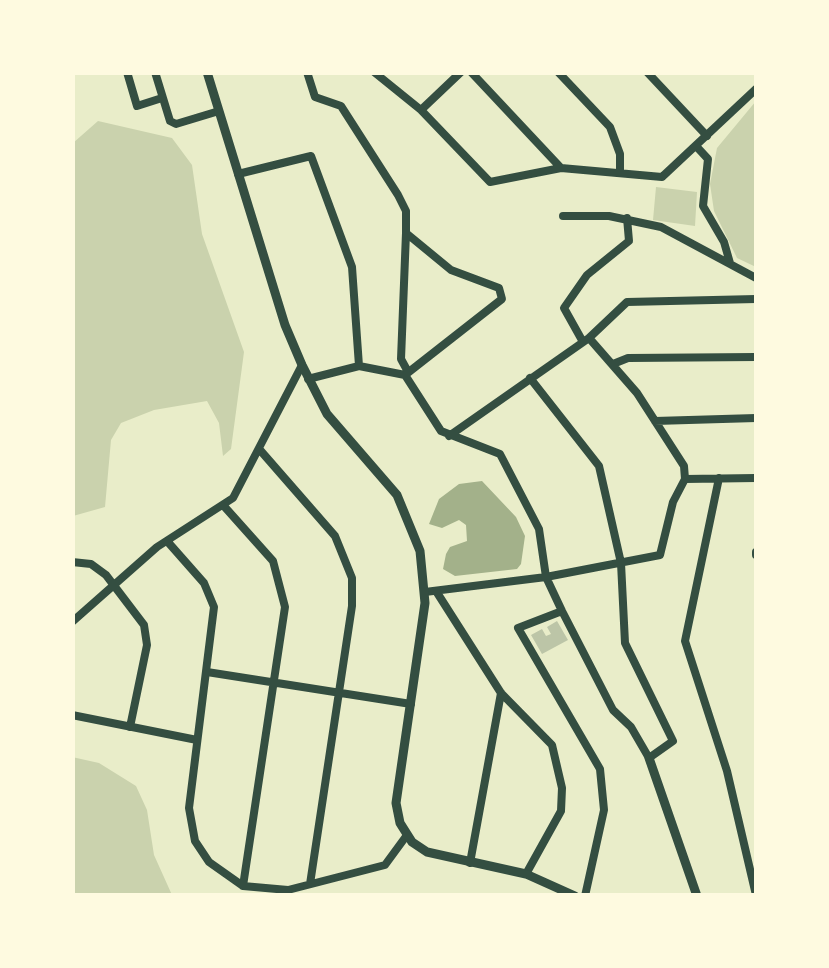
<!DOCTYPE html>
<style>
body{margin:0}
#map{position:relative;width:829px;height:968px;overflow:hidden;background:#e9edc9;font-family:"PT Sans Narrow",sans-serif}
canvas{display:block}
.frame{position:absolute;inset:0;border:75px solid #fefae0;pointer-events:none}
</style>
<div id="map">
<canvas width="829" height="968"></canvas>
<div class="frame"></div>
</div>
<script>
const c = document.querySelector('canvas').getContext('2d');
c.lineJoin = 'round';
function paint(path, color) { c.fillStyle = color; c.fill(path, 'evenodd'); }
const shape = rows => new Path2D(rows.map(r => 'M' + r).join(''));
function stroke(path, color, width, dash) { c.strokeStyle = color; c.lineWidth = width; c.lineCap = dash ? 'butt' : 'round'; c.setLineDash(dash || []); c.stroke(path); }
const green = shape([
 [756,101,756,267,737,258,714,211,710,184,717,148],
 [98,121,172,138,192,165,202,234,244,352,231,449,223,456,219,423,207,401,154,410,121,423,111,440,105,507,73,516,73,143],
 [656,187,697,192,695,226,653,220],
 [72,757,99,763,136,786,147,810,154,855,172,895,73,895]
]);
const water = shape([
 [482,481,516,517,525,536,521,564,517,569,455,576,443,569,446,554,450,547,467,541,466,525,459,520,442,528,429,524,439,499,459,484]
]);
const building = shape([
 [557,621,568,640,542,654,531,635,542,629,546,636,551,634,547,627]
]);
const minor = shape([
 [127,72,137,106,162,98],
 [155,72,170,121,176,124,219,111],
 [307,72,315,97,341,106,398,195,406,211,406,233],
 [374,72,421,110,490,182,561,168,662,177,756,89],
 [471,72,561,168],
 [558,72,610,127,620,154,620,173],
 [647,72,707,136],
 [421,110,461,72],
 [696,146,708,159,703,206,724,242,730,263],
 [238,174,311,156,352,267,359,366],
 [563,216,609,216,661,227,756,278],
 [589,338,627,302,756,299],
 [583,342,564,308,587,275,629,241,627,218],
 [613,364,628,358,756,357],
 [405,375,502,299,499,288,451,270,406,233,401,359,407,370],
 [308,379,359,366,405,375,441,431,500,454,539,529,546,577,562,611,613,710,631,727,649,758,673,741,625,643,621,563,599,466,530,378],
 [655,421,756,418],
 [260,450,335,536,352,578,352,606,310,884],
 [719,478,685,641,727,771,756,895],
 [685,479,756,478],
 [223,505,273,561,285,607,243,886],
 [167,541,204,583,214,607,189,808,195,841,209,862,243,886,288,890,385,865,407,835],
 [756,552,756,555],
 [72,562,91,564,106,575,144,625,147,645,130,727],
 [436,591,501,693,552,745,562,788,561,811,526,874],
 [425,592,546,577,660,555,673,502,685,479,684,466,637,393,589,338,449,436],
 [562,611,518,628,600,769,604,810,585,896],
 [72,622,157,547,233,498,302,365],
 [207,672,411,704],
 [72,715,197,740],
 [470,863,501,693]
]);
const tertiary = shape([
 [207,72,285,325,302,365,327,414,397,495,420,551,425,603,396,803,400,823,412,842,427,852,526,874,575,896],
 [649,758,697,896]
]);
paint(green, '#cad2ad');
paint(water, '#a3b18a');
paint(building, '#bcc5a7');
stroke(minor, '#344e41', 8);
stroke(tertiary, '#344e41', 9);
</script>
